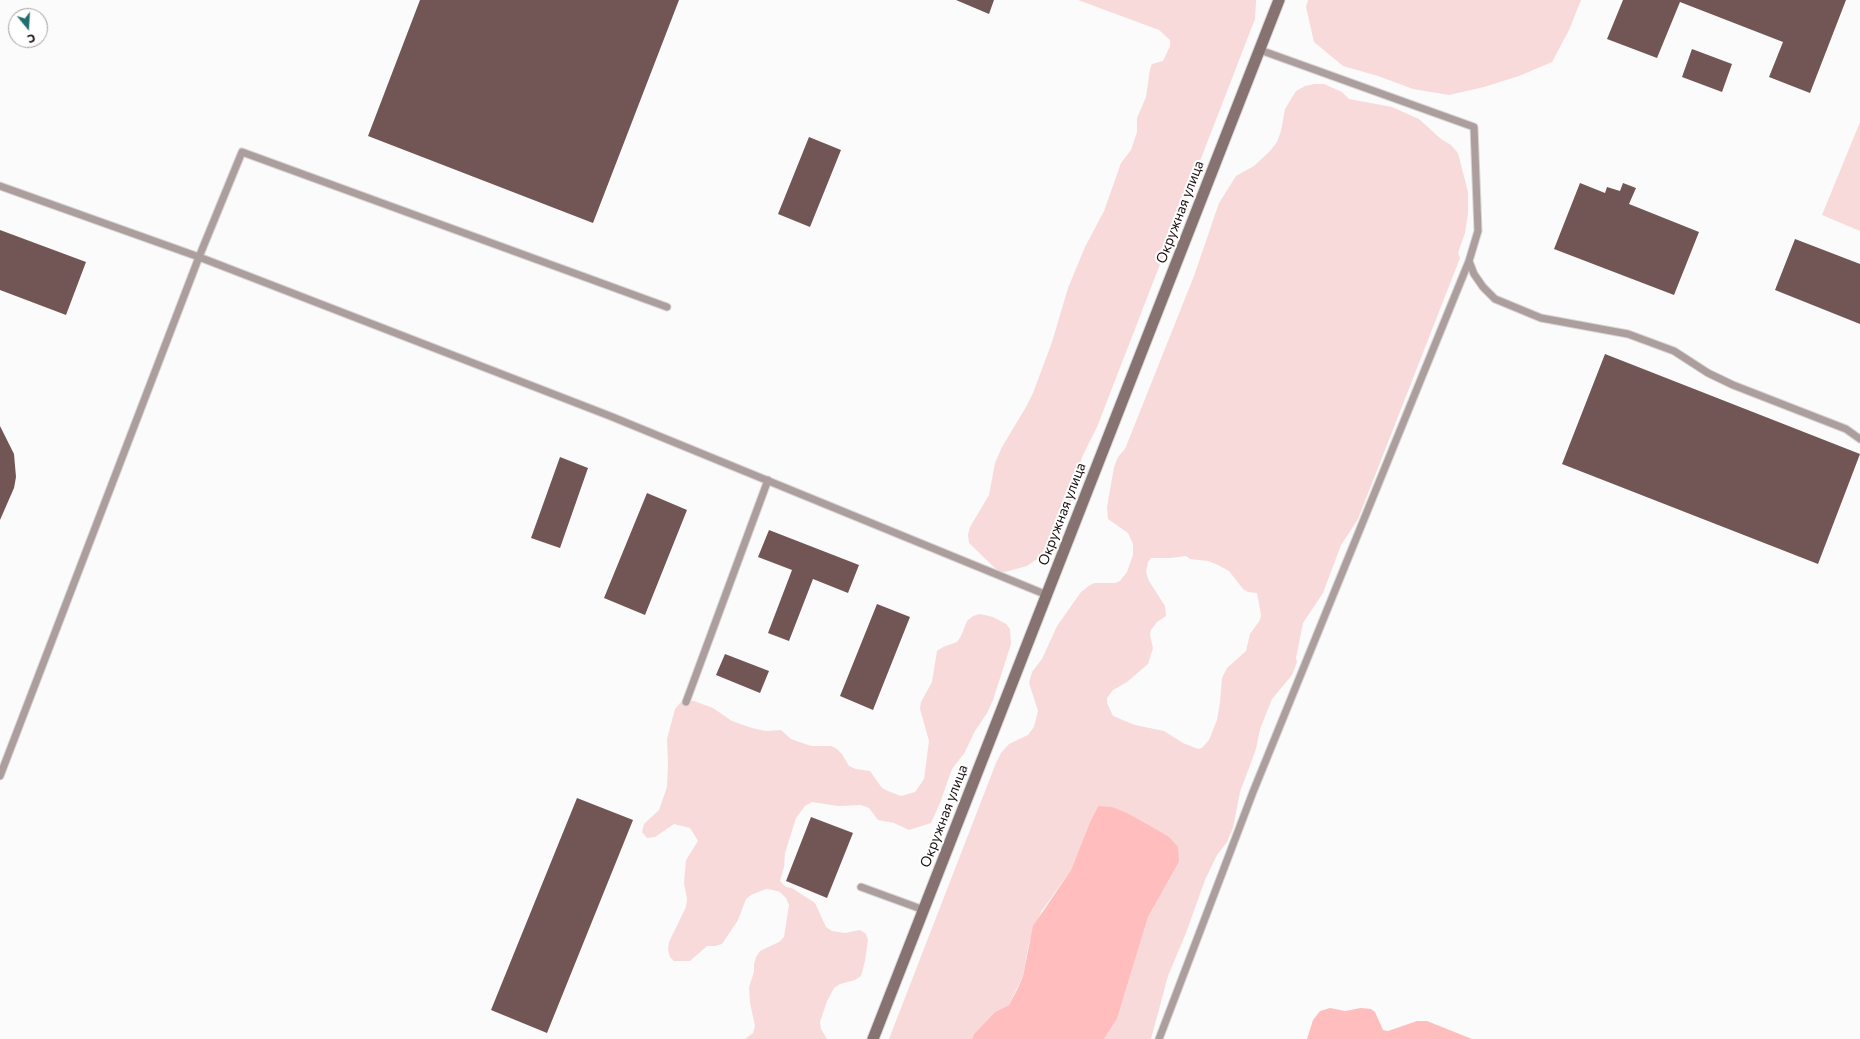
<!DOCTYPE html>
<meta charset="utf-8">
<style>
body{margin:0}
#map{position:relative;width:1860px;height:1039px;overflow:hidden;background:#fbfbfb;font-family:Commissioner,sans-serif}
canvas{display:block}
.north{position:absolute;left:8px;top:8px;width:40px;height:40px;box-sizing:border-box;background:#fff;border:1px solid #a39f9f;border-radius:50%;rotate:162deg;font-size:11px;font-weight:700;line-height:16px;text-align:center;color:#1a0f0f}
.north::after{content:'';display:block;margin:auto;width:14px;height:18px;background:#216d70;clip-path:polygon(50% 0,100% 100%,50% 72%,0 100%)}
</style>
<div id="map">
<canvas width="1860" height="1039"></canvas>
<div class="north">С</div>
</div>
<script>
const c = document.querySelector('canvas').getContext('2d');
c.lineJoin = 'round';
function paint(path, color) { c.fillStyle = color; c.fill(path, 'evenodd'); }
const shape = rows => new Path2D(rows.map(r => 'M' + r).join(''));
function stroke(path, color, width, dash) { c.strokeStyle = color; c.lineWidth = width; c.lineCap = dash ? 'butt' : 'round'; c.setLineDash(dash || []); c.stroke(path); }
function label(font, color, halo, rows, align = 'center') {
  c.font = font + ' Commissioner,sans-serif'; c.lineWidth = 4; c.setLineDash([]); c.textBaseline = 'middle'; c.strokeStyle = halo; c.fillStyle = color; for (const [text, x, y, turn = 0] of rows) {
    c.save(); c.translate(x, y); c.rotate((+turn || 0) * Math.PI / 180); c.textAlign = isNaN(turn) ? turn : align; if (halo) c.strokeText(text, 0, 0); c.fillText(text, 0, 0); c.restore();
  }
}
const green = shape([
 [1078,0,1256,0,1256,2,1255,19,1097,427,1082,457,1068,513,1062,528,1051,548,1040,557,1027,566,1005,572,998,571,969,543,968,535,970,527,989,495,995,463,1002,447,1026,407,1033,393,1052,342,1068,288,1085,247,1104,211,1121,163,1131,150,1137,132,1137,118,1146,97,1150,69,1152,64,1163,61,1170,46,1170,40,1159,30],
 [1308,0,1581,0,1569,30,1552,62,1519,76,1484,87,1449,95,1413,89,1378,76,1343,66,1314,42,1306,7],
 [1314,84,1324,84,1342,92,1349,99,1392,107,1419,119,1441,139,1451,145,1458,153,1468,192,1468,213,1465,233,1458,253,1460,258,1358,519,1341,545,1323,593,1303,623,1296,658,1297,662,1292,675,1272,699,1260,729,1256,749,1240,792,1233,828,1227,842,1217,855,1205,880,1186,933,1168,976,1151,1039,1104,1039,1117,1019,1148,917,1179,862,1168,836,1141,822,1098,806,1090,822,1071,870,1041,912,1029,943,1023,976,1009,1005,995,1012,974,1034,972,1039,889,1039,996,763,1001,753,1009,744,1028,735,1034,727,1038,711,1029,683,1032,672,1042,659,1057,626,1081,592,1090,585,1095,583,1115,583,1120,581,1127,572,1133,555,1133,544,1128,533,1108,519,1107,507,1114,467,1118,457,1125,449,1194,276,1219,203,1236,176,1254,166,1270,151,1277,142,1281,131,1285,109,1296,91,1305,86],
 [1186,556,1190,559,1208,561,1218,565,1229,571,1243,589,1248,592,1257,593,1261,615,1260,620,1250,634,1246,651,1227,668,1222,678,1220,702,1217,720,1209,740,1202,748,1198,749,1183,743,1164,731,1135,725,1113,716,1107,703,1107,698,1113,690,1127,682,1148,664,1153,648,1150,635,1151,630,1157,622,1166,616,1165,606,1149,581,1146,572,1148,562,1151,558,1170,558],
 [1860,122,1860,231,1822,215],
 [980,614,993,617,1006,624,1010,629,1011,644,993,700,987,713,975,731,965,752,952,769,940,803,931,823,909,830,894,823,878,820,869,808,861,805,838,806,812,802,805,806,796,818,785,853,784,867,780,881,786,887,792,888,815,903,826,927,832,931,845,933,860,930,866,934,868,940,865,961,861,976,855,980,840,984,834,988,827,1001,820,1022,821,1029,827,1039,745,1039,753,1033,755,1026,750,1003,749,987,754,972,754,964,756,957,760,951,779,942,784,937,789,905,786,898,780,892,773,890,766,889,751,895,746,899,738,920,722,944,715,946,707,946,690,961,674,961,670,957,668,950,669,942,686,907,687,899,684,883,686,860,698,841,690,828,674,824,655,837,647,838,642,832,644,824,659,810,667,787,668,763,667,739,675,709,680,703,686,700,694,701,713,708,732,721,752,728,766,731,781,730,791,739,811,746,831,746,837,749,842,754,849,766,856,769,870,771,882,788,888,791,901,796,915,792,924,779,929,741,920,709,921,702,932,682,937,651,943,647,957,642,961,636,967,621,973,616]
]);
const water = shape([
 [1098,806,1112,807,1127,813,1168,836,1178,847,1179,862,1148,917,1117,1019,1104,1039,972,1039,974,1034,995,1012,1009,1005,1017,990,1023,976,1033,926,1071,870,1090,822],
 [1330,1008,1345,1011,1361,1008,1371,1009,1375,1012,1383,1030,1388,1031,1417,1021,1427,1021,1472,1039,1307,1039,1313,1020,1320,1011]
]);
const building = shape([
 [420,0,679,0,593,223,368,136],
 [956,0,994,0,989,14],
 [1623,0,1846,0,1810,93,1769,77,1783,42,1680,2,1657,58,1607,39],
 [1692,49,1732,64,1722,92,1682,77],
 [809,137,841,150,810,227,778,214],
 [1580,183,1605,193,1607,187,1620,191,1623,183,1636,188,1629,204,1699,232,1674,295,1554,249],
 [0,230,86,262,66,315,0,290],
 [1795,239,1860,264,1860,324,1775,290],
 [1605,354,1860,454,1818,564,1562,464],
 [0,426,14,454,16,477,14,488,0,520],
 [560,457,588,468,560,548,531,538],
 [647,493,687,510,645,615,604,598],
 [769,530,859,565,848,593,813,579,789,641,768,633,792,570,758,557],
 [877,604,910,617,873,710,840,696],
 [725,654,769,671,760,693,716,675],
 [577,798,633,820,547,1033,491,1010],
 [811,817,853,833,827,898,786,881]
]);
const service = shape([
 [0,186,199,257,610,416,1047,595],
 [1469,261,1474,274,1483,287,1495,299,1541,318,1628,334,1674,351,1708,373,1733,385,1846,429,1860,439],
 [686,702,768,480],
 [0,776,199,257,242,152,667,307],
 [861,887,924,910],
 [1159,1039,1253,792,1469,261,1478,231,1474,127,1260,50]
]);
const secondary = shape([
 [873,1039,1279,0]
]);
const streetNames = [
 ["Окружная улица",1180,212,-69],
 ["Окружная улица",1062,514,-69],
 ["Окружная улица",944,816,-69]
];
paint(green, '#f8dada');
paint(water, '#ffbdbd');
paint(building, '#725555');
stroke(service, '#d7d5d5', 9);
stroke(secondary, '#d7d5d5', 13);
stroke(service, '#ad9e9e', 7);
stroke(secondary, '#877272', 11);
label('14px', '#1a0f0f', '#fff', streetNames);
</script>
